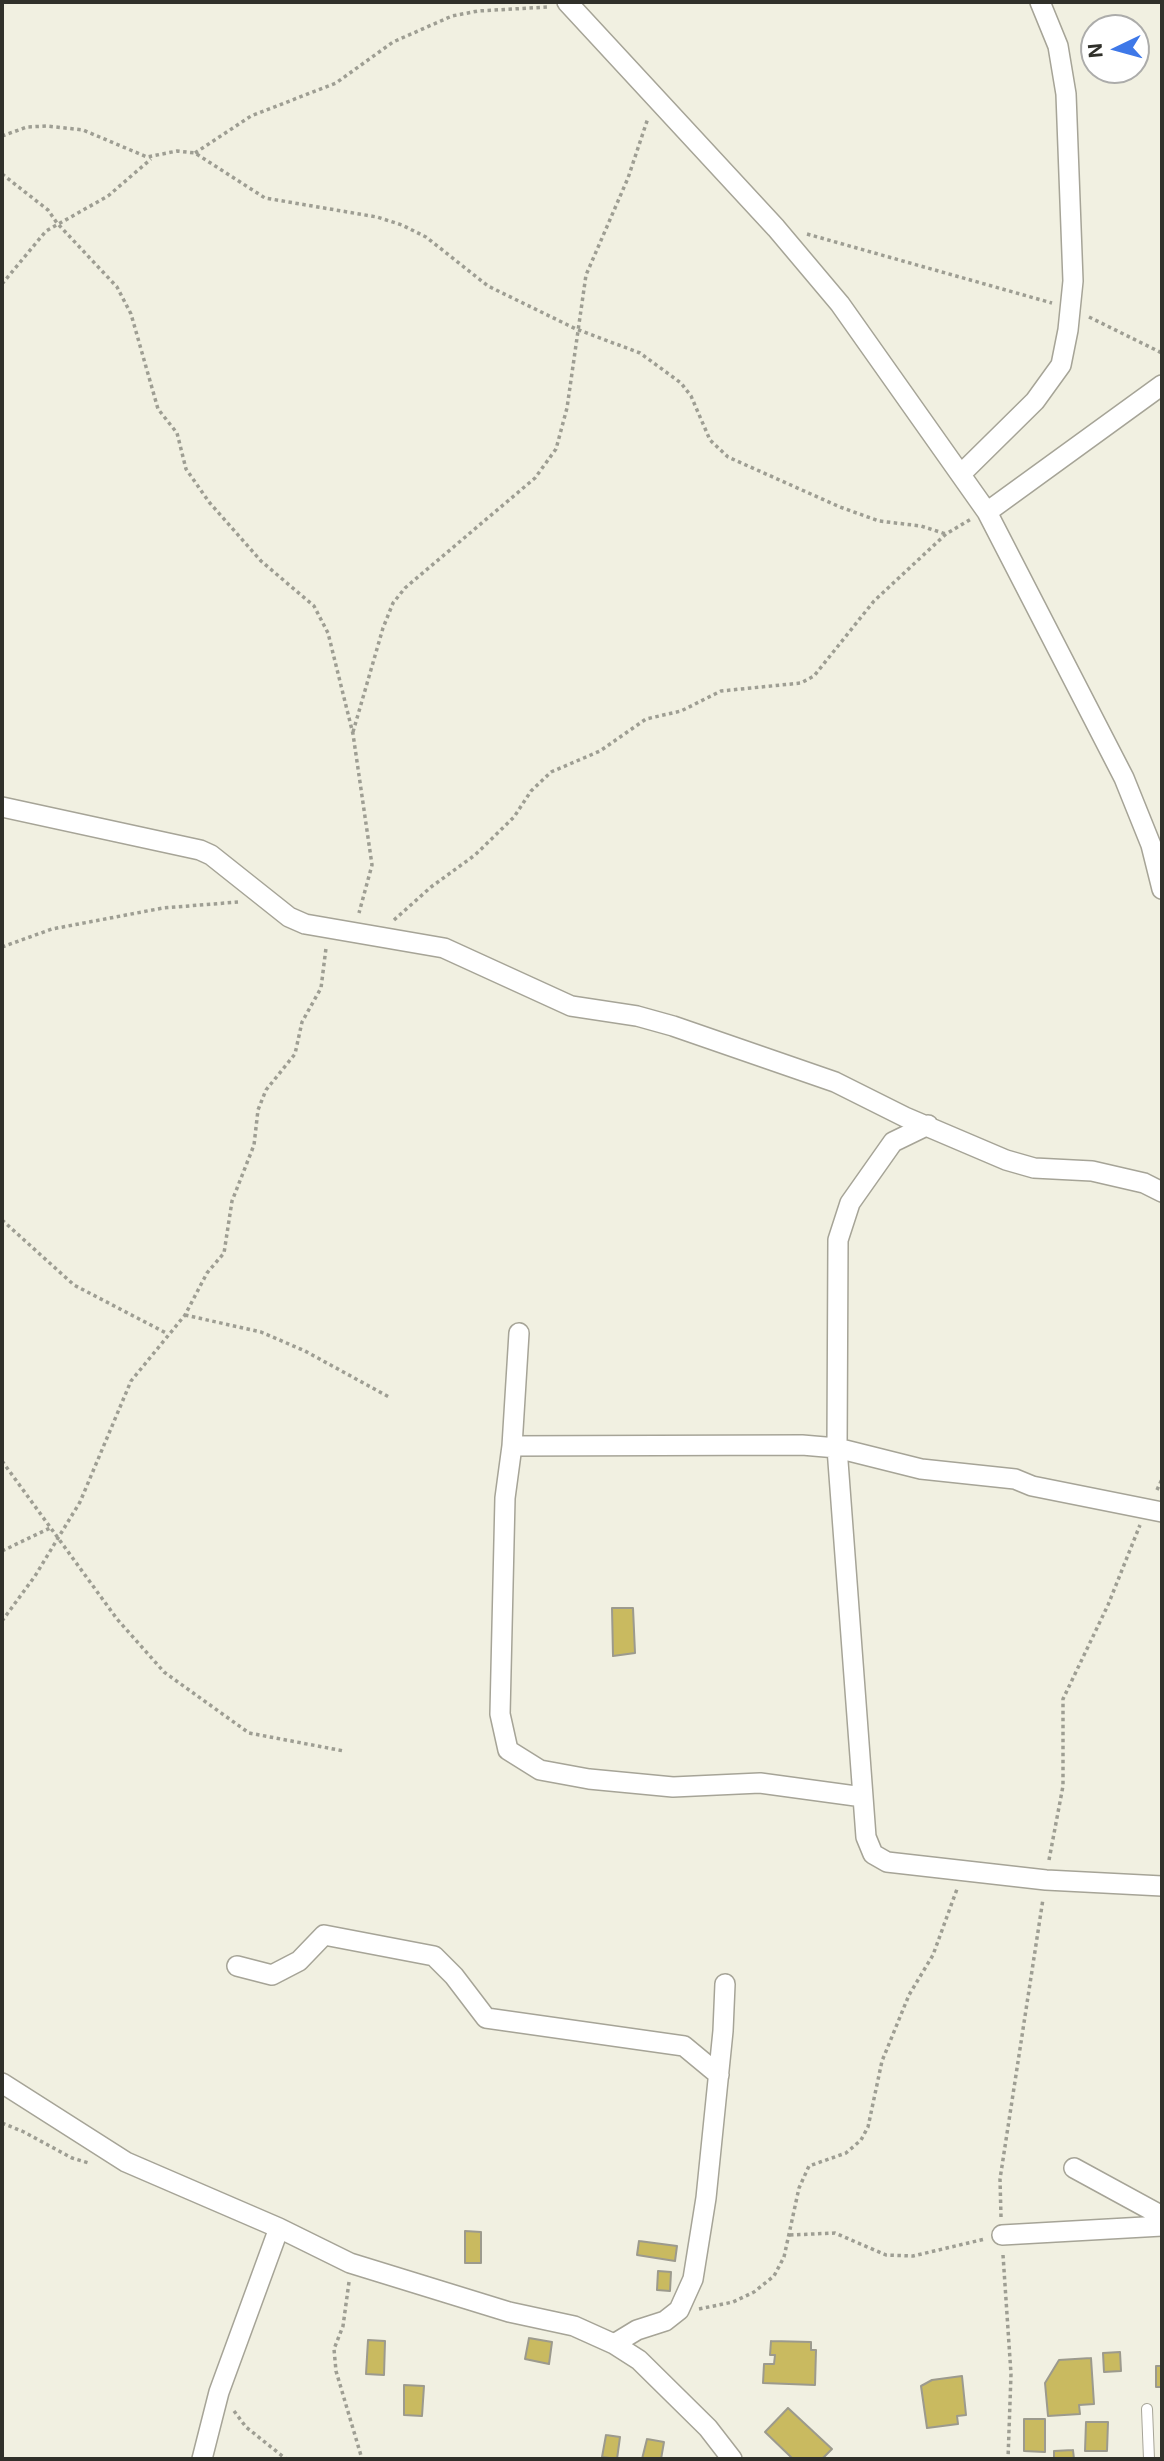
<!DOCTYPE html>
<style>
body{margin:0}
#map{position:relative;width:1164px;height:2461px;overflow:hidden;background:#f1f0e1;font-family:Inter,sans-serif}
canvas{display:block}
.frame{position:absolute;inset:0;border:4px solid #30302a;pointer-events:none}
.north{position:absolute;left:1080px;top:14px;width:70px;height:70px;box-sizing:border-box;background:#fff;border:2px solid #acacaa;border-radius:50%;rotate:265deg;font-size:19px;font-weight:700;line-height:28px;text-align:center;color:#30302a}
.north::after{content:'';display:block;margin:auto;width:24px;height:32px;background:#3e78e8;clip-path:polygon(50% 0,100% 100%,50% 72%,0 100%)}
</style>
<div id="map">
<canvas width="1164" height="2461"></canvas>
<div class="frame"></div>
<div class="north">N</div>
</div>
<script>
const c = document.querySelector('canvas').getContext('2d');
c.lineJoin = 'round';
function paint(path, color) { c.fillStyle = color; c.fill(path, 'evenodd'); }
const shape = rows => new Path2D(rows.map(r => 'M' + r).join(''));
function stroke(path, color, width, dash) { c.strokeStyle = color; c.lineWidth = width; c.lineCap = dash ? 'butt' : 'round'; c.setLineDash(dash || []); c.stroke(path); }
const building = shape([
 [612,1608,633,1608,635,1653,613,1656,612,1608],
 [465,2231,481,2232,481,2263,465,2263,465,2231],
 [639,2241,677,2246,675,2261,637,2255,639,2241],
 [658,2271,671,2272,670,2291,657,2290,658,2271],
 [529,2338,552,2342,549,2364,525,2359,529,2338],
 [368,2340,385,2341,384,2375,366,2374,368,2340],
 [771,2341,811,2342,811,2350,816,2350,815,2385,763,2383,764,2364,774,2364,775,2355,770,2355,771,2341],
 [1120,2352,1121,2371,1104,2372,1103,2353,1120,2352],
 [1091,2358,1094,2404,1079,2405,1080,2414,1048,2416,1045,2383,1059,2360,1091,2358],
 [1156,2366,1162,2366,1162,2387,1156,2387,1156,2366],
 [962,2376,966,2415,957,2416,958,2424,927,2428,921,2386,932,2380,962,2376],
 [404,2385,424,2386,422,2416,404,2415,404,2385],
 [788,2408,832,2449,822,2459,793,2459,765,2432,788,2408],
 [1024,2419,1045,2419,1045,2452,1024,2451,1024,2419],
 [1086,2422,1108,2422,1107,2451,1085,2451,1086,2422],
 [606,2435,620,2437,617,2459,602,2457,606,2435],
 [647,2439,664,2442,661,2459,642,2459,647,2439],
 [1073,2450,1074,2459,1054,2459,1054,2451,1073,2450]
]);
const path = shape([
 [2,136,27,127,47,126,83,130,147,157,177,151,195,153,265,198,377,217,402,225,426,237,488,286,576,329,640,353,681,383,691,396,710,440,728,457,840,507,879,521,921,526,946,534],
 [195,153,251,116,336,83,393,42,452,16,478,11,548,7],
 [2,174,48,210,57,223,117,287,131,314,158,409,177,433,186,469,209,502,261,561,314,606,328,633,353,734,372,865,359,913],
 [807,234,1052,303],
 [2,284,46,231,108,196,151,159],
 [1089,317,1162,353],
 [353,732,383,628,393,603,405,588,535,478,556,449,567,408,586,275,628,178,648,118],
 [394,920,431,887,475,855,514,817,531,791,551,772,600,751,646,719,681,711,721,691,801,683,814,676,874,601,946,534,971,519],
 [2,947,52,929,163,908,238,902],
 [2,1220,74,1285,168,1334],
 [185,1315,261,1332,305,1351,389,1397],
 [2,1461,117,1619,164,1672,249,1733,344,1751],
 [1157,1490,1162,1479],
 [2,1551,50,1528],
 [2,1621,35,1576,80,1502,131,1381,185,1315,207,1273,224,1253,232,1201,254,1145,258,1110,266,1090,295,1054,302,1022,321,988,326,948],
 [1049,1860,1063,1786,1063,1699,1108,1605,1140,1525],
 [2,2123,24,2132,72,2158,89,2163],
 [1001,2217,1000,2179,1043,1899],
 [790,2235,835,2233,886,2255,913,2256,985,2239],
 [1003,2255,1011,2374,1008,2459],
 [349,2282,343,2326,334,2349,336,2371,362,2459],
 [699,2309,733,2302,754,2292,774,2276,784,2257,799,2188,809,2166,846,2153,861,2140,868,2127,882,2061,909,1995,933,1955,957,1889],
 [234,2411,246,2427,286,2459]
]);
const lane = shape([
 [1147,2409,1149,2459]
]);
const street = shape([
 [567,2,776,228,840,304,987,512,1124,778,1151,845,1162,889],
 [961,474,1035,401,1061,365,1068,330,1073,281,1066,94,1058,46,1040,2],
 [987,512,1162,385],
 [2,807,200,850,211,855,289,917,305,924,444,948,571,1006,637,1016,673,1026,835,1082,905,1117,1006,1160,1034,1168,1092,1171,1144,1183,1162,1192],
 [928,1125,893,1142,850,1203,838,1240,837,1448,866,1837,873,1854,887,1862,1046,1880,1162,1886],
 [519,1333,512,1446,505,1498,500,1714,508,1750,540,1770,589,1779,673,1787,760,1783,863,1797],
 [512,1446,802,1445,837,1448,921,1469,1015,1479,1032,1486,1162,1512],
 [237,1966,272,1975,299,1961,324,1935,434,1956,454,1976,486,2018,684,2046,719,2075],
 [2,2083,126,2162,279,2228,350,2263,509,2312,574,2326,614,2344,639,2360,708,2428,732,2459],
 [1074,2168,1162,2216],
 [1002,2235,1162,2226],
 [614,2344,637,2330,665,2321,679,2310,693,2279,706,2198,723,2031,725,1984],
 [202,2459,219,2392,279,2228]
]);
paint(building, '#c9ba60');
stroke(building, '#9c9a8d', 2);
stroke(lane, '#a6a497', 12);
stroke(street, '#a6a497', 22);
stroke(path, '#9e9e93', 3.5, [3.5, 3.5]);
stroke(lane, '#fff', 10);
stroke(street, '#fff', 19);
</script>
